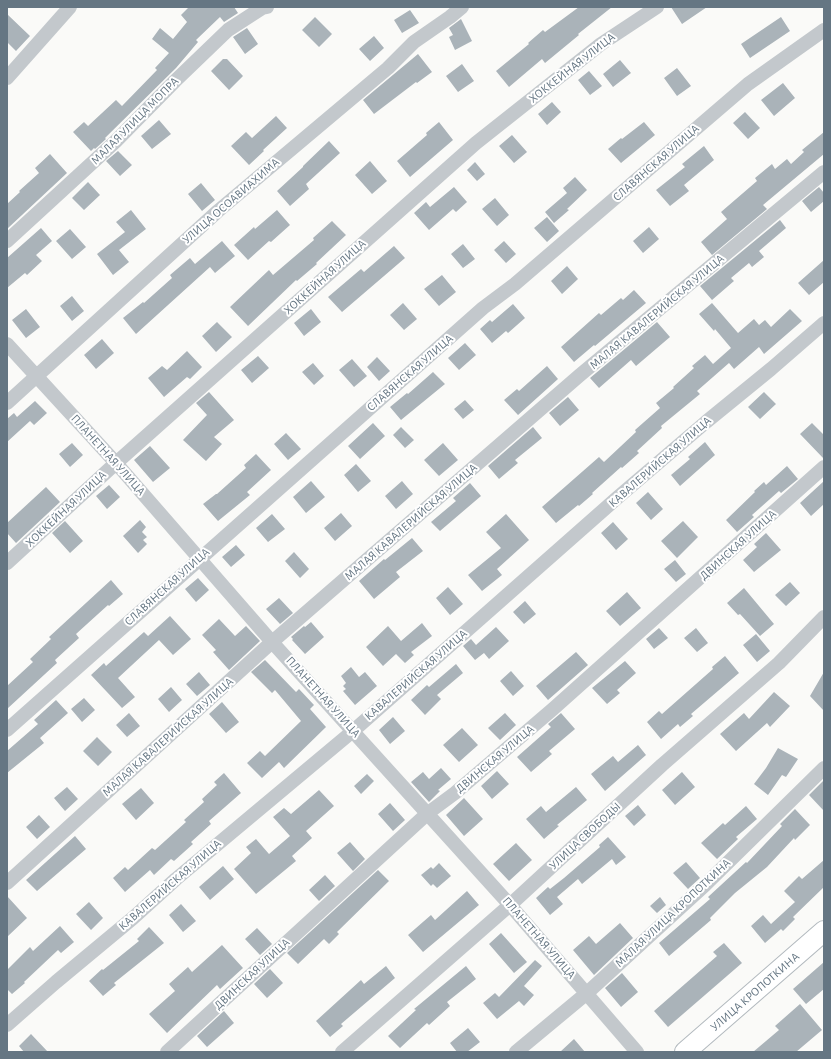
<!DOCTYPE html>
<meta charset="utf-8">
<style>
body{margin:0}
#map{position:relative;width:831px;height:1059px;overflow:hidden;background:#fafaf8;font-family:"Alegreya Sans",sans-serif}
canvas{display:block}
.frame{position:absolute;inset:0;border:8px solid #657683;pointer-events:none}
</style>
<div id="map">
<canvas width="831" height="1059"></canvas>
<div class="frame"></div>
</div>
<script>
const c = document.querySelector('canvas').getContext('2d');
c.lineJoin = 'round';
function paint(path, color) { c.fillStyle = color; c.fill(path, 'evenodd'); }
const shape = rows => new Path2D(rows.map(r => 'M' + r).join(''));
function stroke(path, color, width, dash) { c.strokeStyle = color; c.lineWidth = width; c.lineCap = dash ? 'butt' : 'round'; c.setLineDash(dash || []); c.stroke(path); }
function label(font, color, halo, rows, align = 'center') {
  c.font = font + ' "Alegreya Sans",sans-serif'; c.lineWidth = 4; c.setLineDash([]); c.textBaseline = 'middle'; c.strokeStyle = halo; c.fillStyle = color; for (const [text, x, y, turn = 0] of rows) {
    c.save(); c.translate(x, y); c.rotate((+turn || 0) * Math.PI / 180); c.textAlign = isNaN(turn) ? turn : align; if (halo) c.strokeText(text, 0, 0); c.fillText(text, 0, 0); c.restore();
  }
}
const building = shape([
 [189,7,234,7,238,13,224,22,220,17,196,40,198,42,176,68,105,138,106,139,95,149,94,148,91,151,73,132,84,122,88,126,116,100,122,106,157,70,155,68,169,53,152,39,160,28,173,39,187,22,181,15],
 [579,7,612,7,578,34,579,35,545,63,542,59,509,87,496,71,529,44,528,43,543,30,545,32],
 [671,7,707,7,682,24],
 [410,10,419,23,402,33,394,20],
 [7,14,30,36,16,51,7,42],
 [315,17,332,34,319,47,302,30],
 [781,17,790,31,750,58,741,44],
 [461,19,472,41,455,50,449,37,453,35,449,28],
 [247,28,258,44,245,54,233,37],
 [374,36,384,48,370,61,359,49],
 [418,54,432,72,417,83,416,82,374,114,363,100],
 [223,59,227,59,243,76,229,90,211,71],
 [620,60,631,73,613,87,603,74],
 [462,64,474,81,458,92,446,76],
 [677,68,691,86,677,96,664,78],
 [589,71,602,86,590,95,578,80],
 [783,83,795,98,774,116,761,100],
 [552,102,561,112,547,125,538,114],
 [745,112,760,128,748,139,733,123],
 [276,116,287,128,263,150,264,151,249,165,231,146,246,132,252,138],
 [159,120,171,134,152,149,141,136],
 [439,122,453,140,410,177,397,161,427,135,426,133],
 [644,122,655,135,621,163,608,149,621,138,622,139],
 [824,132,824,154,763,205,767,209,712,255,701,242,727,219,721,212,757,181,755,178,772,164,775,169,787,159,791,164,804,152,802,150],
 [512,135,527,152,514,163,499,146],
 [329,141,340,153,306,184,309,189,290,206,277,191,303,167,303,166],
 [704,146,714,160,684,185,689,191,670,206,656,190,685,167,682,164],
 [118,151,132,165,120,176,106,161],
 [50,154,67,173,7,229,7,204,20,192,19,191,39,173,35,168],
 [370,161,387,181,372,194,355,175],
 [475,162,485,174,477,181,467,170],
 [575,177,587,190,567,209,569,210,554,223,545,212,567,193,563,188],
 [88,182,100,195,84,210,72,198],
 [201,183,215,200,202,211,188,194],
 [454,187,467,202,456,212,453,209,429,230,414,213,426,202,430,207],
 [819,187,824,193,824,201,811,212,802,201],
 [495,198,509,215,497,226,482,209],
 [131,210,146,229,119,250,129,262,113,275,97,254,125,232,116,222],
 [277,210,290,225,271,242,269,241,248,260,234,245,254,227,255,229],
 [547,217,559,231,547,242,534,228],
 [780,220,786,228,759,251,764,257,752,267,749,263,731,278,734,281,712,300,700,286],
 [332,221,346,235,316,263,317,264,297,281,296,280,248,326,230,307,269,270,273,275,314,240,313,238],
 [649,227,659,239,643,253,633,241],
 [41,228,52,241,36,255,42,261,27,275,25,273,7,288,7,258],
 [70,229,86,247,72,259,56,241],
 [222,241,235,256,215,273,210,267,136,334,123,318,143,302,144,303,172,278,170,275,190,258,195,264],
 [504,241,516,254,506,263,494,250],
 [463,244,475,259,463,268,451,254],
 [394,246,405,258,342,312,328,297,361,269,364,272],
 [824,260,824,282,809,295,798,283],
 [567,266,578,279,562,294,551,281],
 [442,275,456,292,439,306,424,289],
 [634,290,646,303,595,346,594,345,574,362,561,347,599,313,601,315,621,298,623,300],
 [72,296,84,311,72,321,60,306],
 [403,303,417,319,404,330,390,315],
 [712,303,738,333,754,319,759,325,765,320,771,327,790,309,802,321,764,354,759,347,734,369,729,363,697,391,700,394,661,426,662,428,637,451,639,453,622,468,621,467,592,493,593,494,579,506,578,505,556,523,542,507,599,457,604,462,636,432,635,430,660,408,656,403,674,388,673,387,694,368,692,366,705,355,713,364,731,348,715,329,714,331,699,314],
 [513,304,525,318,508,333,506,331,492,343,480,329,490,320,492,322],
 [26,309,40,327,26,338,12,320],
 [311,309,321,322,304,336,294,323],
 [217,322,232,337,216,352,202,336],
 [657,322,670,337,636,366,631,360,599,388,590,378],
 [102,339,114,353,96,369,84,355],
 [465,343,476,355,459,370,448,358],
 [187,351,202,367,190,379,187,377,164,397,148,378,162,366,167,370],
 [258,356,269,368,252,383,241,370],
 [377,357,390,371,379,381,367,367],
 [352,359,367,376,354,387,339,370],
 [313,363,324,376,314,385,302,372],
 [547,366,558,379,518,415,504,400,517,389,519,391],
 [433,372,445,384,401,420,390,407,407,393,408,394],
 [209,392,234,420,214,437,222,444,206,461,183,440,207,415,196,403],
 [764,392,776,404,760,419,748,407],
 [568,397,579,410,560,426,549,413],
 [465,400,474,410,463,419,454,409],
 [35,401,47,413,34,425,30,421,7,442,7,419,14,413,17,417],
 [373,423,385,436,360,459,348,446],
 [812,423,824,435,824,459,800,434],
 [401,427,414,440,405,448,393,435],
 [533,427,542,438,515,460,518,463,499,479,488,466],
 [286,433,301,449,288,460,274,444],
 [705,442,715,455,680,486,671,475,690,459,688,457],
 [72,443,83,455,70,467,59,454],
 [443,443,458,460,439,476,424,460],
 [150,446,170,468,153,482,134,460],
 [256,454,271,470,247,492,250,495,218,521,203,504,216,494,217,494,246,468,244,465],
 [356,464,371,481,358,492,344,475],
 [787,466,798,479,781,493,779,491,752,515,754,517,737,532,726,520,755,492,754,491,764,482,766,485],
 [311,481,325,497,306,513,293,497],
 [402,481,413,494,396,509,385,496],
 [824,481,824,504,811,516,800,503],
 [470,483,481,496,440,531,431,522,456,501,453,498],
 [109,485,120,497,107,509,96,496],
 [46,487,60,502,16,543,7,533,7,523],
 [648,492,663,509,651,520,636,503],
 [341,513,352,526,335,541,324,528],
 [272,514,285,529,268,542,256,528],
 [506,514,529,540,497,569,502,575,482,591,468,575,501,548,486,532],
 [140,520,146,527,142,532,147,537,143,540,147,544,138,553,123,536],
 [65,521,83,541,70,553,52,533],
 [683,521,698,537,677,558,661,541],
 [613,522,628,539,616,550,601,533],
 [766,533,781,550,754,572,743,560,757,547,754,544],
 [412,538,423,551,396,572,400,577,374,599,359,581,384,559,385,560],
 [236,545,245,555,231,567,222,557],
 [294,552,309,569,300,578,285,561],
 [675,560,686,574,676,582,664,569],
 [198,578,209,590,196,602,185,589],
 [111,580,123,594,109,606,108,605,76,634,79,638,55,660,57,663,7,709,7,686,33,662,30,659,51,639,49,637],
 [790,582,800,593,786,606,775,595],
 [448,587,463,604,450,615,436,598],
 [744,588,774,624,760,636,740,614,738,615,727,603],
 [627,592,641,608,620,626,606,611],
 [279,598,293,613,280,624,266,609],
 [525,601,536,614,524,624,513,612],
 [170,616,191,639,173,655,159,640,118,678,135,697,122,708,91,675,104,663,106,666,144,632,148,636],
 [219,619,235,636,246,626,260,641,229,670,213,652,216,650,202,635],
 [311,622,324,637,305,654,292,640,293,639,291,637,304,626,305,627],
 [422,623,432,636,411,652,414,655,405,663,396,654,383,666,366,647,388,626,401,641],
 [496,627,509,641,489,659,484,653,475,660,463,646,471,639,476,645],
 [659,628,668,638,654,649,646,639],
 [696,628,708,643,697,652,684,638],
 [756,634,770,651,757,662,743,645],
 [576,652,588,665,548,700,536,686],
 [725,656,739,673,691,714,693,716,680,727,678,724,661,739,647,722,659,711,662,714,713,669,712,667],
 [265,660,296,692,299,689,314,705,310,709,326,727,284,768,279,762,262,778,247,763,260,751,265,756,301,721,275,690,272,693,251,672],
 [625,661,636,673,617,690,620,693,607,704,592,688],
 [456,664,463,673,437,695,441,699,425,715,411,700,427,685,429,687],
 [351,667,359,677,365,672,377,686,355,705,343,691,346,689,343,686,346,683,341,676],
 [511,671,524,686,513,696,500,681],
 [199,672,210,685,197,696,186,684],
 [824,672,824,711,810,696],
 [171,687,182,700,169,712,158,699],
 [774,692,790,706,770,727,767,723,736,751,720,734,744,713,749,719],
 [84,698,95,710,82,722,71,709],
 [56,700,68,713,40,738,44,743,7,773,7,751,38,724,34,720],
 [222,702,239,722,226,733,209,714],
 [129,713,140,726,127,737,116,725],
 [505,713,516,725,500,740,488,728],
 [561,713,575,729,549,751,552,754,531,772,517,757,551,727,548,724],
 [393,717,405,731,390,744,379,730],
 [462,728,478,745,459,762,443,745],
 [97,737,112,752,98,766,83,751],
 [638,745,646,755,605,791,591,774,613,756,618,762],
 [778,748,798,759,786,777,782,775,768,795,754,784,766,768],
 [441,768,451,779,438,790,440,791,429,802,411,782,423,772,429,779],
 [497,771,509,784,492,799,481,786],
 [682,772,695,787,675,805,662,790],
 [224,773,241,793,209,821,211,824,191,842,193,844,174,861,171,859,154,875,150,870,125,892,113,878,125,867,128,870,152,848,155,850,186,822,184,820,204,802,202,799,217,785,214,782],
 [367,774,374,781,361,794,354,786],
 [824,780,824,811,809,795],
 [67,787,78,799,65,811,54,798],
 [576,787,587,800,557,825,559,826,544,839,526,819,541,806,546,812],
 [141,788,154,803,136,820,122,804],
 [319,790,334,806,306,831,312,838,292,856,296,861,256,894,234,869,251,853,246,847,256,839,269,854,290,836,273,817,284,808,291,814],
 [464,798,483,819,464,836,446,815],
 [390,803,405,820,393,831,378,814],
 [638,805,646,815,634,826,625,816],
 [746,806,757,819,736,837,738,839,717,859,701,843,723,823,725,825],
 [795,809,810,825,795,840,794,838,767,867,735,893,710,918,711,920,669,956,659,943,710,899,708,897,746,862,747,863,782,826,780,824],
 [39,815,50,827,37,839,26,827],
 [75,836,86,849,37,891,26,880],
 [608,837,626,857,616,865,612,859,582,884,578,879,557,897,563,904,550,915,536,898,548,887,550,889,564,878,600,847,599,845],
 [350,842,365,859,353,871,337,853],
 [516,843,532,860,509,881,493,864],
 [824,860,824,887,793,917,795,919,783,931,781,929,765,943,751,926,763,915,771,924,795,902,784,891,799,876,802,879],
 [686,862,700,878,688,889,673,873],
 [439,863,451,876,437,888,433,884,431,886,421,875,431,867,433,869],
 [223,866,234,879,210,900,199,887],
 [378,870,389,881,337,932,339,934,329,944,324,939,298,964,287,953],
 [325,875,335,886,319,901,309,890],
 [467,891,479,905,423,952,408,935,431,915,435,920],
 [7,896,27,918,7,937],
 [660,897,666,905,657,913,650,906],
 [89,902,103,918,91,930,76,914],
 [181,904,196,921,183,932,169,915],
 [620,923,633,938,594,975,573,950,589,936,596,944],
 [60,926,74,942,61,953,58,950,24,982,25,983,12,994,7,989,7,970,30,947,33,951],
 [149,927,164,943,114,983,116,985,103,996,89,981,102,969,103,970,139,941,137,939],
 [257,928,272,944,260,955,245,939],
 [501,933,527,962,514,973,489,944],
 [724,943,742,963,668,1027,654,1011,717,956,713,952],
 [222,945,243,968,220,989,217,985,167,1033,149,1014,175,991,169,984,188,967,192,972],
 [535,960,542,966,524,986,534,995,524,1006,519,1001,497,1019,483,1003,495,993,499,997],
 [824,962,824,989,806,1004,793,989],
 [386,966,395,978,341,1024,343,1026,330,1037,316,1021,361,980,364,984],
 [466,966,476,979,447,1002,450,1006,429,1025,427,1023,400,1048,388,1036,416,1010,414,1009],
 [270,969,283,983,267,998,254,984],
 [622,973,638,992,621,1007,605,988],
 [800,1004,822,1030,796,1052,753,1052,779,1030,775,1026],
 [224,1011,234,1023,207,1047,197,1036],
 [468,1028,480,1042,467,1052,457,1052,450,1043],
 [31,1034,48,1052,24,1052,19,1046],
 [574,1039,585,1052,560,1052]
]);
const street = shape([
 [7,78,70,7],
 [7,241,116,141,175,81,228,30,262,8,267,7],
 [7,344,116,463,272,642,510,905,637,1052],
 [7,403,218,211,388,68,414,42,450,17,462,7],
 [7,563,116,463,476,143,601,44,657,7],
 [7,730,483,308,515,284,748,84,824,30],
 [7,883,272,642,580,375,824,172],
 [7,1025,56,982,133,918,176,879,353,731,617,498,706,422,771,369,824,323],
 [167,1052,428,813,455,793,553,709,824,467],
 [342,1052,510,905,662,765,779,663,824,617],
 [516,1052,587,993,705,885,824,768]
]);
const secondary = shape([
 [685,1052,824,931]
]);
const streetNames = [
 ["ХОККЕЙНАЯ УЛИЦА",572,68,-38],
 ["МАЛАЯ УЛИЦА МОПРА",135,121,-45],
 ["СЛАВЯНСКАЯ УЛИЦА",656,163,-41],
 ["УЛИЦА ОСОАВИАХИМА",231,201,-41],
 ["ХОККЕЙНАЯ УЛИЦА",325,277,-42],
 ["МАЛАЯ КАВАЛЕРИЙСКАЯ УЛИЦА",657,312,-40],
 ["СЛАВЯНСКАЯ УЛИЦА",410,373,-41],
 ["ПЛАНЕТНАЯ УЛИЦА",108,455,48],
 ["КАВАЛЕРИЙСКАЯ УЛИЦА",660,462,-41],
 ["ХОККЕЙНАЯ УЛИЦА",66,509,-43],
 ["МАЛАЯ КАВАЛЕРИЙСКАЯ УЛИЦА",411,522,-41],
 ["ДВИНСКАЯ УЛИЦА",738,545,-42],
 ["СЛАВЯНСКАЯ УЛИЦА",167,587,-42],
 ["КАВАЛЕРИЙСКАЯ УЛИЦА",416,675,-41],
 ["ПЛАНЕТНАЯ УЛИЦА",323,697,48],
 ["МАЛАЯ КАВАЛЕРИЙСКАЯ УЛИЦА",168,737,-42],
 ["ДВИНСКАЯ УЛИЦА",495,759,-40],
 ["УЛИЦА СВОБОДЫ",585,836,-43],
 ["КАВАЛЕРИЙСКАЯ УЛИЦА",170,885,-41],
 ["МАЛАЯ УЛИЦА КРОПОТКИНА",673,913,-43],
 ["ПЛАНЕТНАЯ УЛИЦА",539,938,49],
 ["ДВИНСКАЯ УЛИЦА",252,974,-43],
 ["УЛИЦА КРОПОТКИНА",755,992,-41]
];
paint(building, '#aab3b9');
stroke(secondary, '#b3babf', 22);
stroke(street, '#c3c8cc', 14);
stroke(secondary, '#fff', 20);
label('12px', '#657683', '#fff', streetNames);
</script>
